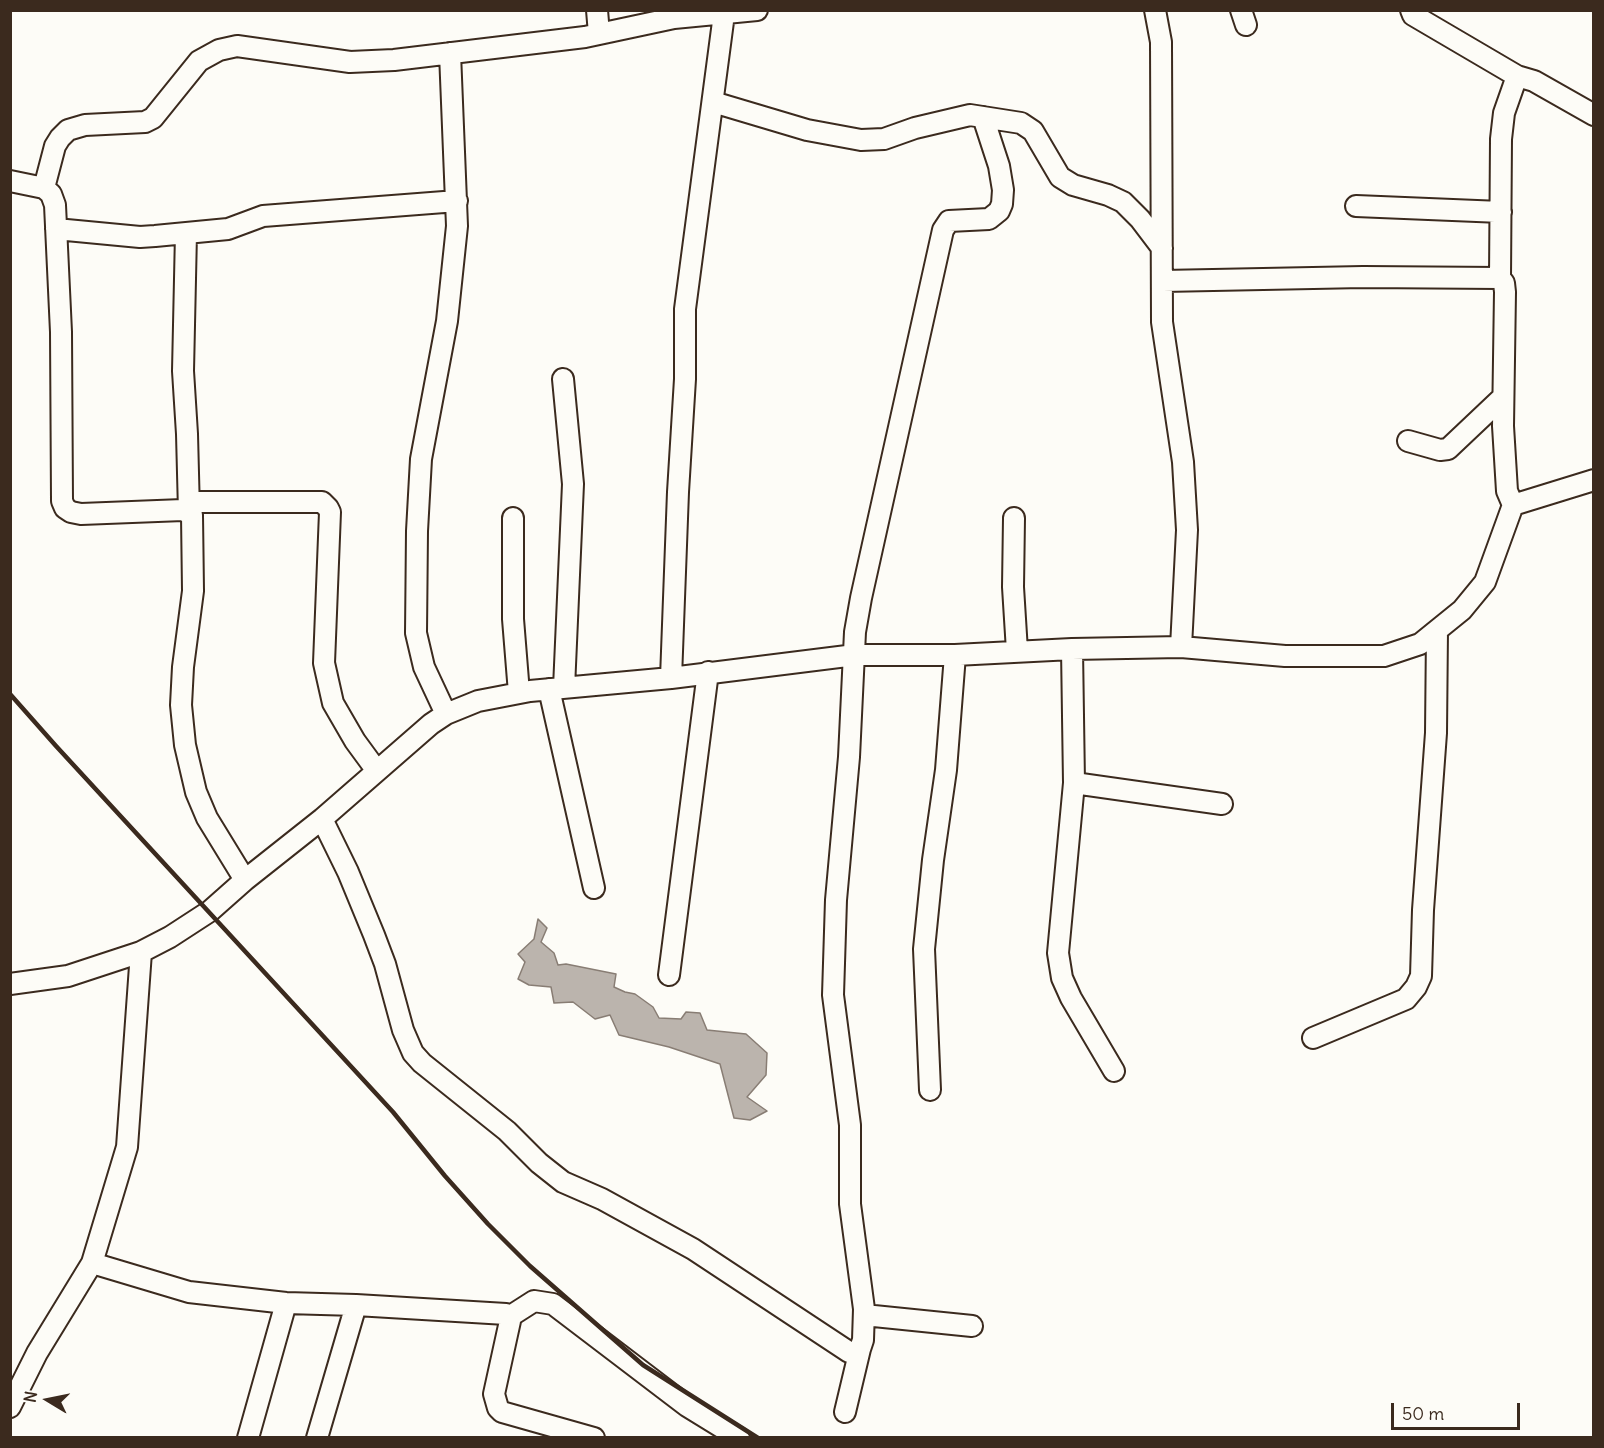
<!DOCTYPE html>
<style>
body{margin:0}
#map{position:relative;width:1604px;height:1448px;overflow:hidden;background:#fdfcf7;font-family:Delius,sans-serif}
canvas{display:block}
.frame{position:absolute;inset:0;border:12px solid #3b2a1e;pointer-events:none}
.north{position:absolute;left:18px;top:1370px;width:60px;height:60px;-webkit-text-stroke:4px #fdfcf7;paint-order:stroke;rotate:280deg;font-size:16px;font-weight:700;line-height:24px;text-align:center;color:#3b2a1e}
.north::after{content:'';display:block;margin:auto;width:21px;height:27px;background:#3b2a1e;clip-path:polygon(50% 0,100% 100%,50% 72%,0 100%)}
.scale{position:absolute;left:1391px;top:1403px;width:129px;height:27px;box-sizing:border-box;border:3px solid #3b2a1e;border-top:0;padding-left:8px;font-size:18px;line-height:21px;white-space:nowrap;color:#3b2a1e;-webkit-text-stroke:4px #fdfcf7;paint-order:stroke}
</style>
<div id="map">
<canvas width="1604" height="1448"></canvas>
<div class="frame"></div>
<div class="north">N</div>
<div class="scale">50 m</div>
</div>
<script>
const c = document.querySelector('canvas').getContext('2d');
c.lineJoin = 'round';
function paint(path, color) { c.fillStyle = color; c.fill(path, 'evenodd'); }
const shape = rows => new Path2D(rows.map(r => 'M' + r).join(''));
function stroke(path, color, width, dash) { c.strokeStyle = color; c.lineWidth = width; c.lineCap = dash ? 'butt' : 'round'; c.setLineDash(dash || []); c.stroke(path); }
const water = shape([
 [538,919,547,928,541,942,554,953,558,965,566,964,616,974,614,987,625,992,635,994,653,1007,659,1018,681,1019,686,1012,700,1013,707,1030,746,1034,767,1053,766,1075,747,1097,767,1111,750,1120,734,1118,720,1064,669,1047,619,1035,610,1015,595,1019,573,1002,554,1003,551,987,529,985,518,979,525,962,518,954,534,939,538,919]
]);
const minor = shape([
 [597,10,599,34],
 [1155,10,1161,42,1162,322,1183,462,1187,530,1181,647],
 [1241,10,1246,25],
 [1411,10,1413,15,1517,76,1534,81,1594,115],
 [713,102,807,130,861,140,884,139,915,128,970,115,1021,123,1033,131,1060,177,1073,185,1108,195,1123,202,1140,219,1162,248],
 [10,181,44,188,51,194,55,205,61,332,62,501,65,508,71,512,81,514,183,510,192,515,193,591,183,667,181,705,185,745,196,792,207,818,245,880],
 [44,188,55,146,60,138,68,130,85,125,145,122,153,118,199,61,219,50,237,46,350,62,394,60,585,37,674,18,757,10],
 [1356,206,1501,212],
 [56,229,140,237,155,236,228,229,263,216,457,201],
 [186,233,183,371,187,434,189,512],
 [1163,281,1363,277,1500,278],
 [563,379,573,484,564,688],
 [1408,441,1440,450,1448,449,1503,397],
 [189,502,322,502,328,508,330,512,324,663,333,703,355,741,377,771],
 [1513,505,1507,491,1503,426,1505,292,1504,283,1500,278,1501,139,1504,113,1517,76],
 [513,518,513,619,519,693],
 [1014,518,1013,587,1017,651],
 [1072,649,1074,783,1058,953,1062,978,1071,998,1114,1071],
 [671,678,678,492,685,379,685,309,724,14],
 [549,689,594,888],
 [446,714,424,667,416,633,417,531,421,459,447,321,457,226,450,53],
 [1074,783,1222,804],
 [322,819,348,872,374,935,385,964,403,1030,413,1053,422,1063,507,1131,539,1163,563,1182,602,1199,693,1249,849,1352,855,1352,860,1349,863,1340,864,1309,850,1204,850,1125,833,995,836,900,849,757,855,632,861,598,943,230,949,221,989,219,999,211,1002,204,1003,190,999,166,983,117],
 [669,975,708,672],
 [10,984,68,976,141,952,170,937,210,911,245,880,322,819,431,724,446,714,478,701,530,691,671,678,855,655,955,655,1072,649,1181,647,1285,656,1384,656,1420,644,1462,610,1485,582,1513,505,1594,480],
 [1313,1038,1406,999,1416,987,1421,976,1423,910,1436,733,1437,631],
 [930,1090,924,949,933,860,946,770,955,655],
 [92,1263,189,1292,286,1303,356,1305,506,1314,510,1321,494,1394,498,1408,502,1412,594,1438],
 [864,1315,972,1326],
 [509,1317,534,1301,553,1304,687,1406,739,1438],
 [10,1407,37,1353,92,1263,127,1147,141,952],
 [845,1412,860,1349],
 [248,1438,286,1303],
 [317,1438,356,1305]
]);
const rail = shape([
 [10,694,56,746,393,1112,445,1176,488,1224,530,1266,643,1365,758,1438]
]);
paint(water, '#bbb4ad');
stroke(water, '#887d74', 1.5);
stroke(minor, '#3b2a1e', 24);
stroke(minor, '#fdfcf7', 20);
stroke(rail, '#3b2a1e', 4.5);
</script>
